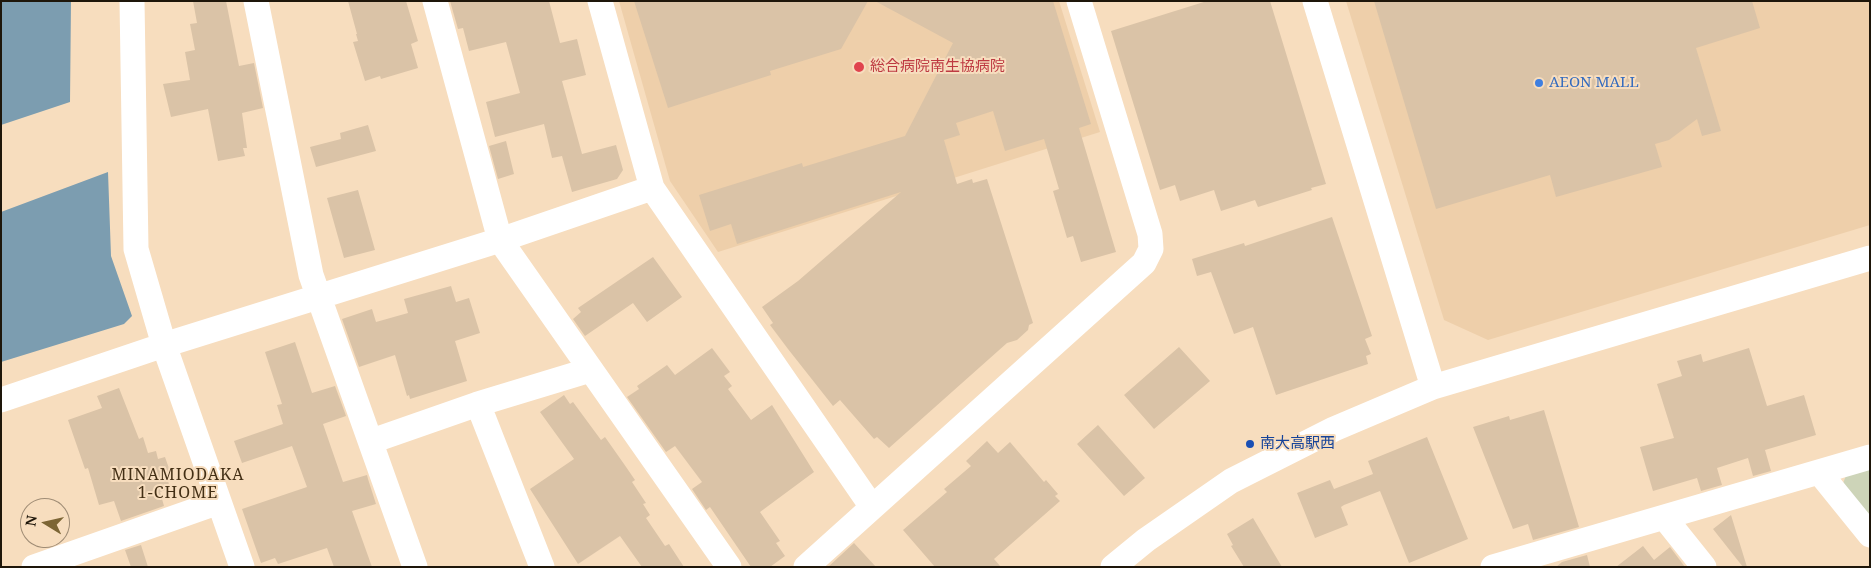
<!DOCTYPE html>
<meta charset="utf-8">
<style>
body{margin:0}
#map{position:relative;width:1871px;height:568px;overflow:hidden;background:#f7ddbe;font-family:"Noto Serif",serif}
canvas{display:block}
.frame{position:absolute;inset:0;border:2px solid #1e160a;pointer-events:none}
.north{position:absolute;left:20px;top:498px;width:50px;height:50px;box-sizing:border-box;background:#f7ddbe;border:1px solid #a08d76;border-radius:50%;rotate:279deg;font-size:14px;font-weight:700;line-height:20px;text-align:center;color:#1e160a}
.north::after{content:'';display:block;margin:auto;width:18px;height:22px;background:#7c6535;clip-path:polygon(50% 0,100% 100%,50% 72%,0 100%)}
</style>
<div id="map">
<canvas width="1871" height="568"></canvas>
<div class="frame"></div>
<div class="north">N</div>
</div>
<script>
const c = document.querySelector('canvas').getContext('2d');
c.lineJoin = 'round';
function paint(path, color) { c.fillStyle = color; c.fill(path, 'evenodd'); }
const shape = rows => new Path2D(rows.map(r => 'M' + r).join(''));
function stroke(path, color, width, dash) { c.strokeStyle = color; c.lineWidth = width; c.lineCap = dash ? 'butt' : 'round'; c.setLineDash(dash || []); c.stroke(path); }
function label(font, color, halo, rows, align = 'center') {
  c.font = font + ' "Noto Serif","Noto Sans JP",serif'; c.lineWidth = 4; c.setLineDash([]); c.textBaseline = 'middle'; c.strokeStyle = halo; c.fillStyle = color; for (const [text, x, y, turn = 0] of rows) {
    c.save(); c.translate(x, y); c.rotate((+turn || 0) * Math.PI / 180); c.textAlign = isNaN(turn) ? turn : align; if (halo) c.strokeText(text, 0, 0); c.fillText(text, 0, 0); c.restore();
  }
}
const built = shape([
 [619,1,1059,1,1100,132,718,252,670,181],
 [1346,1,1870,1,1870,225,1488,340,1444,320]
]);
const green = shape([
 [1870,466,1870,521,1842,486,1847,473]
]);
const water = shape([
 [1,1,71,1,70,102,1,125],
 [108,172,111,256,132,316,124,324,1,362,1,212]
]);
const building = shape([
 [193,1,226,1,239,66,254,63,263,108,242,113,247,148,243,148,245,156,218,161,208,109,171,117,163,84,190,80,185,52,195,50,190,24,197,23],
 [348,1,406,1,418,41,411,44,418,68,381,79,380,76,365,81,353,42,358,41,356,34,357,34],
 [450,1,549,1,560,43,577,39,586,75,562,81,582,154,616,145,623,170,617,179,572,192,562,156,552,158,544,124,495,137,486,102,520,93,506,42,469,51,463,28,458,29],
 [634,1,868,1,841,49,770,71,771,75,668,108],
 [875,1,1053,1,1091,124,1079,128,1116,252,1081,262,1073,236,1067,238,1053,191,1059,189,1044,139,1005,151,993,111,956,123,960,135,944,140,957,184,972,179,973,183,987,179,1033,323,1029,325,1028,330,1017,340,1007,343,889,448,877,437,874,439,840,400,833,406,788,349,770,325,773,323,762,307,798,281,901,192,737,244,731,224,710,231,699,195,802,163,803,167,905,136,953,43],
 [1207,1,1270,1,1326,184,1311,188,1312,190,1258,207,1255,200,1221,211,1214,190,1180,201,1175,185,1160,190,1111,31],
 [1374,1,1752,1,1760,28,1696,48,1721,131,1702,136,1697,119,1669,140,1655,144,1662,167,1556,197,1550,175,1436,209],
 [368,125,376,151,316,167,310,147,341,139,340,133],
 [506,141,514,174,498,179,489,146],
 [358,190,375,250,344,258,327,198],
 [1332,217,1372,336,1365,339,1371,354,1366,356,1368,364,1276,395,1253,327,1234,334,1211,272,1197,276,1192,259,1244,243,1245,246],
 [653,257,682,297,647,322,633,303,585,336,573,319,581,312,578,308],
 [451,286,456,302,469,298,480,333,455,341,467,381,410,399,409,395,407,396,395,355,359,367,342,319,372,309,376,322,408,313,404,299],
 [295,342,312,393,335,386,345,413,346,416,323,424,343,482,367,475,368,479,376,504,352,511,372,567,334,567,327,548,278,564,275,558,261,563,242,509,307,487,292,446,242,463,234,441,283,424,277,405,282,404,265,352],
 [1179,347,1210,381,1154,429,1124,395],
 [712,348,730,372,724,376,732,386,728,389,751,420,772,405,814,472,760,512,780,541,776,543,785,556,770,567,751,567,710,507,706,510,692,489,702,482,675,446,666,452,627,397,639,389,637,386,667,365,675,375],
 [1749,348,1767,406,1804,395,1816,435,1765,450,1771,471,1753,476,1748,458,1717,468,1722,485,1701,491,1697,478,1653,491,1640,447,1674,438,1657,384,1682,376,1677,361,1701,354,1703,362],
 [119,388,139,439,143,437,148,453,156,451,158,459,165,457,173,480,168,481,170,488,160,492,164,506,121,521,114,501,99,505,88,468,85,469,68,420,102,408,97,396],
 [564,395,570,404,573,402,601,440,605,437,624,464,635,480,632,482,646,503,643,504,650,515,646,518,665,546,669,544,684,567,642,567,620,536,578,564,530,489,574,459,540,412],
 [1544,410,1579,527,1533,540,1528,524,1513,529,1473,427,1509,416,1510,420],
 [1098,425,1145,478,1124,496,1077,444],
 [1427,437,1468,539,1409,563,1380,491,1344,505,1341,507,1348,525,1315,538,1297,493,1330,480,1334,489,1373,474,1368,461],
 [987,441,998,453,1010,442,1044,482,1046,480,1058,494,1055,496,1060,501,994,559,1001,567,935,567,903,530,947,492,944,489,971,466,966,461],
 [1731,515,1747,567,1743,567,1713,529],
 [1253,518,1282,567,1244,567,1231,546,1233,545,1227,534],
 [854,543,876,567,828,567],
 [141,545,148,567,131,567,125,550],
 [1643,546,1654,560,1670,547,1685,567,1616,567],
 [1587,555,1590,567,1556,567,1562,562]
]);
const minor = shape([
 [132,1,136,249,164,345,242,567],
 [256,1,311,275,415,567],
 [435,1,500,240,729,567],
 [600,1,652,188,872,507],
 [1315,1,1433,387],
 [1,400,164,345,500,240,652,188],
 [478,404,542,567],
 [372,441,478,404,590,370],
 [1819,472,1870,535],
 [1664,517,1704,567],
 [34,567,219,502],
 [806,567,1144,263,1151,249,1150,234,1079,1],
 [1113,567,1146,540,1231,481,1334,429,1433,387,1870,258],
 [1493,567,1870,457]
]);
const markers = [
 [859,67,6,"#e0444e"],
 [1539,83,5,"#3f7fe0"],
 [1250,444,5,"#1a4fb4"]
];
const healthNames = [
 ["総合病院南生協病院",870,67]
];
const shopNames = [
 ["AEON MALL",1549,83]
];
const transitNames = [
 ["南大高駅西",1260,444]
];
const neighbourhoodNames = [
 ["MINAMIODAKA",178,475],
 ["1-CHOME",178,493]
];
paint(built, '#eecfaa');
paint(green, '#cdd4b8');
paint(water, '#7c9db0');
paint(building, '#dac3a7');
stroke(minor, '#fff', 25);
for (const [x, y, r, color] of markers) { const dot = new Path2D(); dot.arc(x, y, r, 0, 2 * Math.PI); c.fillStyle = color; c.fill(dot); stroke(dot, '#f7ddbe', 2); }
label('15px', '#be3a42', '#f7ddbe', healthNames, 'left');
label('15px', '#366cbe', '#f7ddbe', shopNames, 'left');
label('15px', '#164399', '#f7ddbe', transitNames, 'left');
c.letterSpacing = '1px';
label('16px', '#432f15', '#f7ddbe', neighbourhoodNames);
c.letterSpacing = '0px';
</script>
